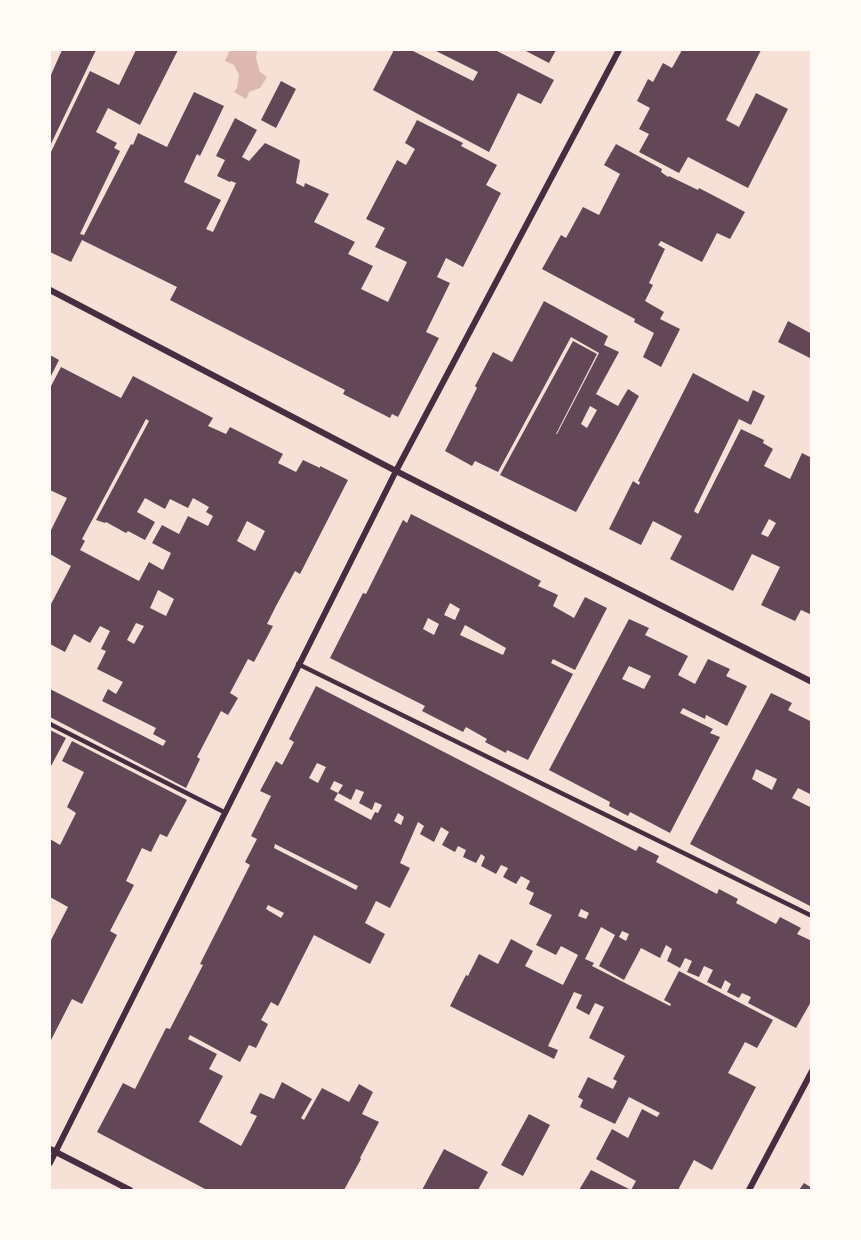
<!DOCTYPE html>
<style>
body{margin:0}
#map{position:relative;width:861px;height:1240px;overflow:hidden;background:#f7e1d7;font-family:"Source Sans 3",sans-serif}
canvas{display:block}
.frame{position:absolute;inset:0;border:51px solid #fffaf5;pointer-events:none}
</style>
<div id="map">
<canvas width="861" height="1240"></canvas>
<div class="frame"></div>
</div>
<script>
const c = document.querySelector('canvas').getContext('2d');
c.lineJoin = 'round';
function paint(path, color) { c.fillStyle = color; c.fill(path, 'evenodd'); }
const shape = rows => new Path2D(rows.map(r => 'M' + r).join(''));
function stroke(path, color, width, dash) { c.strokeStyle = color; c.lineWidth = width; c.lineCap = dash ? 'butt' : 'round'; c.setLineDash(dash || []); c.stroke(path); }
const water = shape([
 [230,50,253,50,257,51,256,58,260,72,267,77,260,88,249,92,246,99,234,92,237,88,239,75,234,65,225,61]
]);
const building = shape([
 [62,50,96,50,50,146,50,77],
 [136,50,178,50,140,125,108,108,96,132,117,143,114,148,120,151,80,234,84,235,131,144,133,145,138,133,167,147,194,92,224,106,200,156,197,154,184,182,221,200,206,229,213,232,236,183,231,181,230,182,217,176,225,160,216,156,235,118,257,130,242,157,249,161,265,143,300,160,296,183,304,187,305,183,329,194,314,222,355,242,348,254,373,266,361,289,388,302,407,262,375,247,385,228,366,219,397,160,406,165,415,149,405,143,417,120,463,143,461,146,497,165,486,185,501,193,463,267,446,258,437,277,450,283,426,332,439,338,398,417,392,414,390,418,343,394,345,390,170,300,177,287,86,242,82,240,71,262,50,252,50,154,90,71,119,85],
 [394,50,411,50,473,81,478,72,434,50,495,50,554,80,541,104,518,93,489,152,373,90],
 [524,50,556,50,549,63],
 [682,50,761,50,726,120,739,127,756,93,788,109,748,188,688,157,679,173,639,152,649,134,639,129,650,108,637,101,648,79,653,82,663,63,672,68],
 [281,81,296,89,276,128,261,120],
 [616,144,662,169,661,172,668,177,669,176,698,190,699,188,745,212,730,239,717,233,702,262,661,241,658,245,665,249,649,283,653,285,645,301,664,312,660,319,680,329,661,367,643,357,654,333,634,322,635,319,542,269,561,235,566,238,583,207,599,215,620,174,604,165],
 [544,301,608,336,604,345,619,352,596,394,618,406,628,389,639,396,576,512,500,475,573,341,597,354,556,434,557,434,599,353,571,337,498,472,475,461,472,466,445,451,477,388,475,386,493,352,512,362],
 [590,406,597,410,587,428,581,424],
 [788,321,812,334,812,359,778,342],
 [50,355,59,360,50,378],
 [61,367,121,398,133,376,213,418,208,426,226,434,230,427,283,454,278,463,296,472,303,460,320,468,320,466,348,480,300,574,295,571,276,606,267,624,273,626,254,662,248,659,230,693,238,698,228,715,221,711,197,757,200,759,186,788,50,717,50,689,163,746,166,741,153,734,156,728,102,701,108,689,116,694,123,682,97,669,106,651,101,649,110,631,100,626,90,643,74,634,65,652,50,644,50,606,71,566,50,554,50,532,67,498,50,490,50,388],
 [146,419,149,421,96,520,105,523,106,522,126,533,128,531,145,540,155,522,137,512,145,498,165,509,170,499,188,508,193,498,209,507,206,512,213,516,208,526,188,516,179,534,162,525,152,543,171,553,163,570,149,562,139,581,80,550,85,541,82,539],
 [247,521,265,531,255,551,237,541],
 [158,590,174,599,166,616,150,608],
 [136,623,144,626,134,644,127,640],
 [693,373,748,402,753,390,765,396,751,425,739,419,694,511,695,512,698,514,741,429,764,440,763,443,773,449,764,466,790,479,802,453,812,458,812,615,801,610,795,621,761,605,780,567,752,554,733,591,670,559,682,536,653,521,641,545,609,529,633,481,639,485,640,482,638,481],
 [769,519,776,523,768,537,761,534],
 [411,514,541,581,538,586,558,595,553,606,574,618,585,597,607,608,575,670,553,659,551,663,573,674,528,760,507,750,506,753,485,742,487,739,466,727,463,732,422,711,425,706,330,658,363,593,366,594,403,520,407,523],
 [450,603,460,609,455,620,444,615],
 [428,618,439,624,434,635,423,629],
 [465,625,506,648,503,655,460,635],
 [629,619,649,628,645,635,688,656,678,675,695,684,708,659,730,669,726,676,747,686,727,726,706,715,705,719,683,708,680,713,713,729,710,733,720,737,670,833,630,812,628,816,609,806,610,802,549,770],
 [629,666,651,676,644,689,622,679],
 [316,686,636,851,639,846,659,856,656,862,717,894,719,889,738,899,736,903,776,924,780,917,801,928,797,934,812,941,812,1000,796,1028,748,1003,751,997,742,993,739,998,727,992,731,984,725,980,721,989,707,982,713,970,704,966,699,977,687,972,692,961,685,958,680,968,667,961,672,949,666,945,660,958,641,948,624,980,599,966,615,935,601,927,585,959,594,963,592,966,670,1006,671,1004,664,1000,679,971,773,1020,757,1048,745,1042,728,1073,756,1087,712,1170,694,1160,678,1190,579,1190,591,1170,631,1190,636,1181,596,1159,612,1129,628,1138,642,1109,657,1117,660,1113,629,1097,615,1124,580,1107,583,1100,578,1097,588,1077,613,1089,617,1081,613,1079,625,1056,589,1038,604,1007,595,1003,589,1015,576,1008,582,995,574,992,548,1046,558,1050,554,1059,450,1006,466,975,468,976,479,954,498,964,511,939,533,951,525,966,563,985,578,955,561,946,556,955,536,945,552,915,529,904,534,893,526,889,530,881,521,876,516,884,503,877,508,868,501,865,496,874,481,866,485,857,481,854,476,863,463,857,466,850,458,846,455,852,442,845,449,832,441,827,434,842,420,834,424,826,418,822,400,863,410,868,390,908,376,901,365,923,385,934,370,964,314,935,278,1006,271,1002,261,1020,268,1024,256,1048,249,1045,240,1062,190,1035,188,1039,217,1054,209,1069,223,1076,199,1122,241,1146,257,1116,250,1113,260,1093,274,1099,282,1082,312,1099,301,1118,304,1120,322,1088,349,1102,359,1084,373,1092,362,1114,379,1122,360,1158,361,1159,344,1190,207,1190,97,1132,123,1083,135,1089,166,1028,170,1029,203,965,200,964,250,865,245,862,257,839,251,836,271,796,260,791,276,761,282,765,294,742,289,739],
 [317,763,326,767,318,783,309,778],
 [334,781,343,785,338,793,351,800,356,789,364,792,359,803,372,810,375,802,382,805,378,813,375,812,371,820,334,800,338,793,330,789],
 [398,813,404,817,401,825,394,821],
 [275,844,358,886,356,890,274,848],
 [268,905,284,913,281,918,266,909],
 [581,909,589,913,586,919,578,916],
 [622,931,629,934,626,941,619,937],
 [771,693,792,703,788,710,812,722,812,795,798,788,792,798,812,808,812,907,690,844],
 [756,769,777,779,772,790,752,779],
 [50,730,66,738,50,768],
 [72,741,187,800,167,837,160,834,151,852,142,848,126,881,134,885,110,931,117,935,82,1004,72,999,50,1042,50,942,68,907,50,897,50,839,60,845,76,813,67,807,84,772,62,761],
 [529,1114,550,1125,523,1176,501,1165],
 [444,1149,488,1172,478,1190,422,1190],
 [804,1183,812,1188,812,1190,799,1190]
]);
const service = shape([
 [298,664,812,916],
 [50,724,224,812]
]);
const minor = shape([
 [50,290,396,471,812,682],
 [50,1149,130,1190],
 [50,1163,396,471,619,50],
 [749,1190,812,1071]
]);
paint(water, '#dcb8b0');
paint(building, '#644757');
stroke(service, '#4a2c40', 4.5);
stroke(minor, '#4a2c40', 6);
</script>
